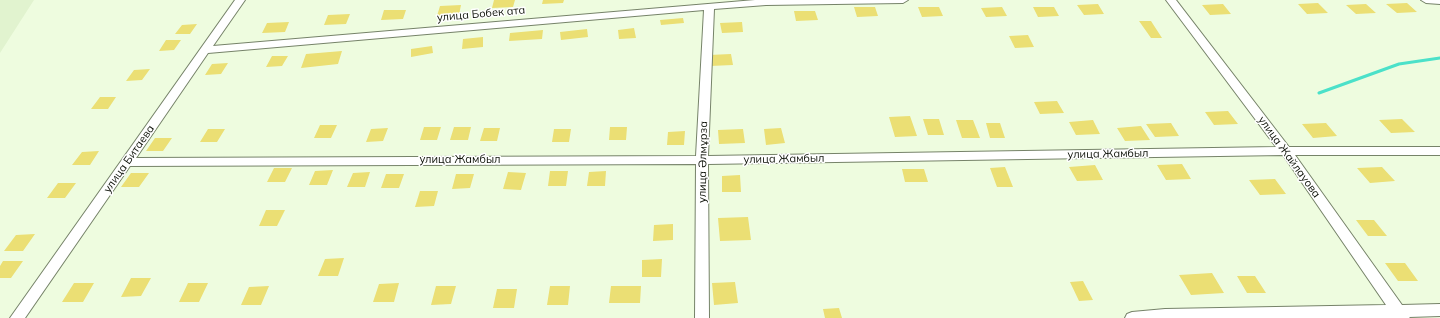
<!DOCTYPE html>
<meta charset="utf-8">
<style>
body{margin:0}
canvas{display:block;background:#eefcdf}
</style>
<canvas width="1440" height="318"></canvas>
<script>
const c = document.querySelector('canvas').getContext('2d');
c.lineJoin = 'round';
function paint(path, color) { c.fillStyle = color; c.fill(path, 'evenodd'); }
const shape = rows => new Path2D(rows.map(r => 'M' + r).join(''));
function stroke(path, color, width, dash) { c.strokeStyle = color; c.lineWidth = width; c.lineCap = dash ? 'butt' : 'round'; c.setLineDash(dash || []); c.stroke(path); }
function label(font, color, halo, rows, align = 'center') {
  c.font = font + ' Mulish,sans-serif'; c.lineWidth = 3; c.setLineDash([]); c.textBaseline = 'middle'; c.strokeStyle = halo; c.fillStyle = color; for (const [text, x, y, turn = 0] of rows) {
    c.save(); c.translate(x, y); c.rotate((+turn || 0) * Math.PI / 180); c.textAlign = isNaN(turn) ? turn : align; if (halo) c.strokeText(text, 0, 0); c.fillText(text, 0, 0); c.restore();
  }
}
const built = shape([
 [0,0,34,0,0,53]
]);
const stream = shape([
 [1319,93,1399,64,1440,58]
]);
const building = shape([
 [494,0,515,0,513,7,492,8],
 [543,0,564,0,563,3,542,4],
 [1318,3,1328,13,1307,14,1298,4],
 [1407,3,1417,12,1397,13,1386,4],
 [1098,4,1104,14,1084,15,1077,5],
 [1223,4,1231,14,1210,15,1202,5],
 [1366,4,1376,13,1356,14,1346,5],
 [461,5,459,15,437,16,440,6],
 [854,7,875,7,878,16,857,17],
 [918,7,939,7,943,16,922,17],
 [1002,7,1007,16,986,17,981,8],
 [1033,7,1054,7,1059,16,1038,17],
 [384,10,406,10,403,19,381,20],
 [794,11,815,11,818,20,796,21],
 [350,14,346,24,324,25,328,15],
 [683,18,684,23,661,25,660,20],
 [1139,21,1151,21,1162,38,1151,38],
 [289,22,285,32,262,33,267,23],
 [742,22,743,32,722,33,720,23],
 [197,24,190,34,175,34,182,25],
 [634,28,636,38,619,39,618,30],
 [587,29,588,37,561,40,560,32],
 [543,30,542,39,509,41,510,33],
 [1028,35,1034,47,1015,48,1009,36],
 [483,37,483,47,462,49,463,39],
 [166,40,181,40,174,50,159,51],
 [432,46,433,53,411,57,411,49],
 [342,51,338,64,301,68,306,54],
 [731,54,733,65,710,66,709,55],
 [272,56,288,56,282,66,266,67],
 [228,63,221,74,205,75,212,64],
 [150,69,142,80,126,81,134,70],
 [100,97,116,97,108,109,91,109],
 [1057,101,1064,113,1040,114,1034,102],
 [1228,111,1238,124,1214,125,1205,112],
 [910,116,917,136,895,137,889,117],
 [923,119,939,119,944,135,928,135],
 [1402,119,1415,132,1391,133,1379,120],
 [956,120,973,120,980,138,962,138],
 [1093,120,1100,134,1076,135,1069,122],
 [986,123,1000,123,1005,138,990,138],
 [1171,123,1179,136,1155,137,1146,124],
 [1326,123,1337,136,1313,138,1302,124],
 [320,125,337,125,331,138,314,138],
 [1141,126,1150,140,1125,141,1117,128],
 [424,127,441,127,437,140,420,140],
 [454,127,471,127,468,140,450,140],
 [610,127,627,127,626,140,609,140],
 [388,128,383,141,366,142,371,129],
 [484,128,500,128,497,141,480,141],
 [781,128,785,143,766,145,764,129],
 [208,129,225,129,217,142,200,142],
 [554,129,571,129,569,142,552,142],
 [743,129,745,143,719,144,718,130],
 [685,131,684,145,667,145,668,132],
 [155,138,172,138,163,151,146,151],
 [99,151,90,165,72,165,82,152],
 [1182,164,1191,179,1166,180,1157,165],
 [1095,165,1103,180,1077,181,1069,167],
 [1005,167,1013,187,997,187,990,168],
 [1382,167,1395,181,1370,183,1357,168],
 [274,168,292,168,285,182,267,182],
 [902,169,924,169,928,182,905,182],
 [333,170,327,185,309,185,315,171],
 [550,171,568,171,566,186,548,186],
 [606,171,605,186,587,186,589,172],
 [370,172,365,187,347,187,353,173],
 [508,172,526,173,521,190,503,189],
 [131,173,149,173,139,187,121,187],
 [386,174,404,174,399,188,381,188],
 [456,174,474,174,470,188,452,189],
 [740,175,741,192,722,192,722,176],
 [1275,179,1286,194,1260,195,1249,180],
 [58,183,76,183,65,198,47,198],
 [420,191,438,191,434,206,415,207],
 [266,210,285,210,277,226,259,226],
 [748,217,751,240,720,241,718,218],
 [1356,220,1374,220,1387,236,1368,236],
 [673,224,673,240,653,241,654,225],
 [35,234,23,251,4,251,16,235],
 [344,258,338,276,318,276,325,259],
 [662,259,661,277,642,277,642,260],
 [3,261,23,261,11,278,0,278,0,266],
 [1385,263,1405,263,1418,281,1398,281],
 [1212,273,1224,293,1191,295,1179,275],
 [1237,276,1255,276,1266,293,1247,293],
 [131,278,151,278,141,296,121,297],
 [1083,281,1093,300,1079,301,1070,282],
 [735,282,738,303,714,305,712,283],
 [74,283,94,283,83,302,62,302],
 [188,283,208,283,199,302,179,302],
 [399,283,394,302,373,302,379,284],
 [269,286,261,305,241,305,249,287],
 [436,286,456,286,451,304,431,305],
 [550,286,570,286,568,305,547,305],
 [611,286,641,286,640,303,609,303],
 [497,289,517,289,514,308,493,308],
 [839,308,842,318,825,318,823,309]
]);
const minor = shape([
 [235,0,245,0,213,46,755,0,908,0,903,3,766,5,714,9,708,156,1276,147,1166,0,1176,0,1289,147,1440,147,1440,155,1295,155,1402,305,1440,304,1440,316,1409,317,1410,318,1125,318,1127,314,1132,312,1165,309,1386,305,1283,155,708,164,709,318,695,318,696,164,130,166,25,318,10,318,235,0],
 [704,10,696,156,136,158,208,53,704,10],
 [1421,0,1440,0,1440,4,1426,3,1421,0]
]);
const streetNames = [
 ["улица Бобек ата",481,14,-5],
 ["улица Жамбыл",1108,154,-1],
 ["улица Жайлауова",1289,157,54],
 ["улица Битаева",129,159,-55],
 ["улица Жамбыл",784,159,-1],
 ["улица Жамбыл",460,160],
 ["улица Әлмұрза",703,162,-89]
];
paint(built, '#e1f3cf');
stroke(stream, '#4be1c9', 3);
paint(building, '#ebdf74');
stroke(minor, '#768369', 2);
paint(minor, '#fff');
label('11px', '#0c1007', '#fff', streetNames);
</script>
